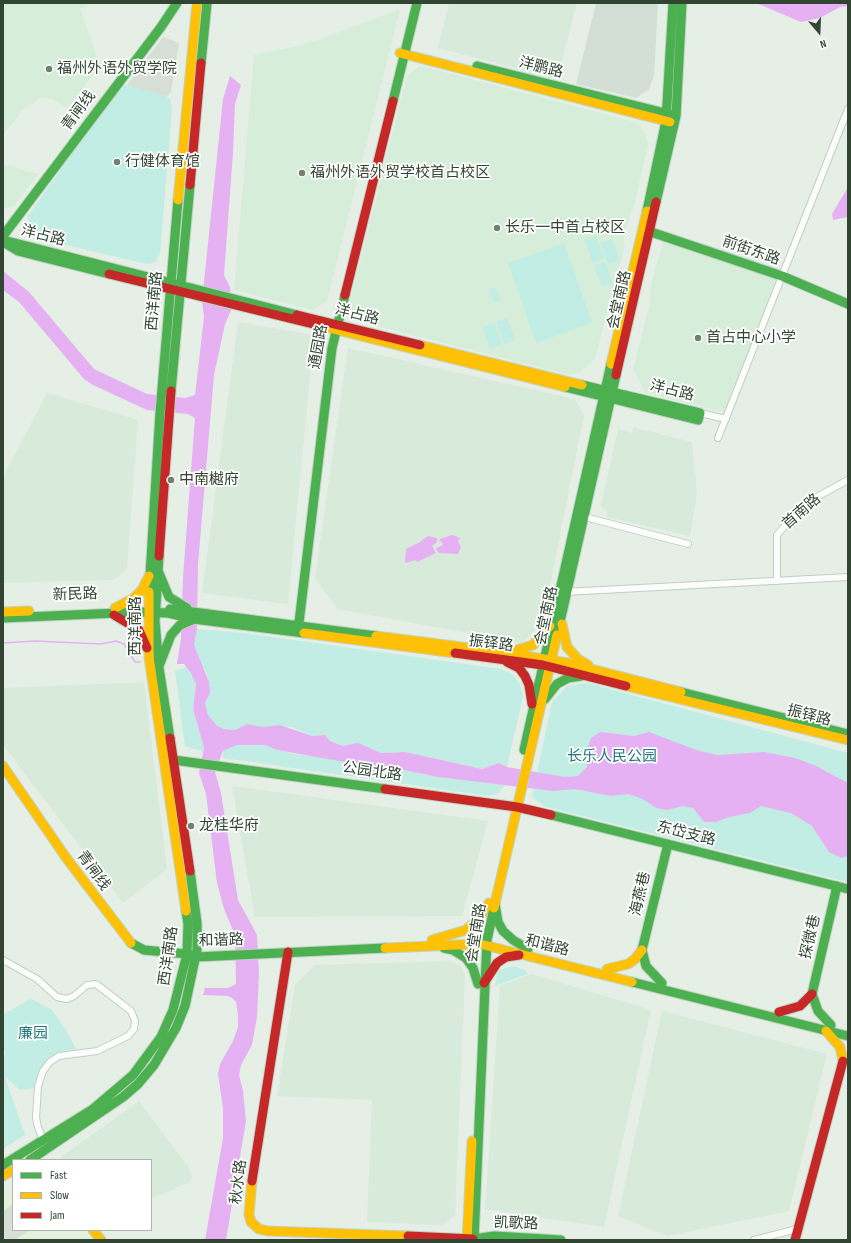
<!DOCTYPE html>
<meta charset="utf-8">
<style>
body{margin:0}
#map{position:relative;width:851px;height:1243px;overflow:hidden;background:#e5efe6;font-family:"Sofia Sans Condensed",sans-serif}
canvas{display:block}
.frame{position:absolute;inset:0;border:4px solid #324532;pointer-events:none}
.legend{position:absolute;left:12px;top:1159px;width:140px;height:72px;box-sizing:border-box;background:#fff;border:1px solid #adb5ad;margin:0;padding:5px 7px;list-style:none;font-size:12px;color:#324532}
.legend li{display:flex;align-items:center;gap:8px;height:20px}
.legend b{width:20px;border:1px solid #adb5ad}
.north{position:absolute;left:799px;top:12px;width:40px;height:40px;-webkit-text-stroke:3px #fff;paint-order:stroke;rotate:161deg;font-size:11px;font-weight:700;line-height:16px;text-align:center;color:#324532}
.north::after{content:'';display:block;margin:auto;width:14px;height:18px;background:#324532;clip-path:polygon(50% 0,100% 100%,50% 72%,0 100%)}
</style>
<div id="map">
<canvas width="851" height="1243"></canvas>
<div class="frame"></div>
<ul class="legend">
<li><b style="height:5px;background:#4caf50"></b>Fast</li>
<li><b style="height:5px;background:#ffc107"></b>Slow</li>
<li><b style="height:5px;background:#c62828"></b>Jam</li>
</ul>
<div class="north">N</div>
</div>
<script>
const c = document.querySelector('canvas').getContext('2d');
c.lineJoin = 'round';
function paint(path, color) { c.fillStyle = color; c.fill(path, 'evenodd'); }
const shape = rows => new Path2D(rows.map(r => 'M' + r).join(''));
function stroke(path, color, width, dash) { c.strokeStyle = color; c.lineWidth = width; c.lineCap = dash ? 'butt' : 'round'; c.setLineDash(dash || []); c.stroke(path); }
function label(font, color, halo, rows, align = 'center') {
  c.font = font + ' "Sofia Sans Condensed","Noto Sans SC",sans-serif'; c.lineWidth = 3.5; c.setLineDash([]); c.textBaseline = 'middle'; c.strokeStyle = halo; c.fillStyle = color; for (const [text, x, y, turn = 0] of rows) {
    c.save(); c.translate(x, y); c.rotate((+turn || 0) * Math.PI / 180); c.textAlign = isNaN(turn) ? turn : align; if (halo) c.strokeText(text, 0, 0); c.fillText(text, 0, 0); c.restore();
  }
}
const residential = shape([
 [449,3,577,3,557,79,438,48],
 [238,322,314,335,288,604,202,593],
 [348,348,575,399,584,415,543,620,529,637,521,643,338,609,315,579],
 [47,393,138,420,127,568,114,580,3,583,3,477],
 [633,427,692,442,697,494,690,536,607,517,607,511,602,509,601,505,618,429,632,433],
 [144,682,167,869,123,903,3,745,3,688],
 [232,786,488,821,462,916,255,917],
 [449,961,460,965,465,976,455,1215,442,1225,367,1222,372,1100,277,1096,295,985,315,965],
 [531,974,651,1010,604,1227,485,1209,500,986],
 [662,1011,827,1054,789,1211,667,1236,618,1216],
 [139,1101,189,1168,192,1178,190,1182,151,1199,151,1160,60,1160,61,1157]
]);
const industrial = shape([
 [596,3,658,3,654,75,649,89,636,98,576,84]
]);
const education = shape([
 [3,3,93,3,80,9,95,50,97,58,94,73,67,109,53,99,40,98,23,110,3,135],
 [400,9,327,301,313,310,234,290,254,55,302,45,329,36],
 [418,67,429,68,631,121,638,124,645,133,648,145,634,206,623,236,625,246,595,359,580,372,569,375,361,322,353,313,350,307,350,300,407,76],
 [3,164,38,174,14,206,3,209],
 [663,242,777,278,728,408,724,412,646,393,633,370,649,305,651,285]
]);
const medical = shape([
 [13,1188,13,1230,83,1230,92,1240,3,1240,3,1194]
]);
const green = shape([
 [127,85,164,94,170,99,172,108,160,254,154,263,147,264,36,238,27,217,119,87],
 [596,236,604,258,593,263,585,241],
 [612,239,620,261,608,265,600,243],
 [564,243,592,323,536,343,508,263],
 [605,261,613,283,602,287,594,266],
 [496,287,501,301,494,303,489,290],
 [507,318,515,340,504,344,496,322],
 [494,323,502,345,490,349,482,327],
 [197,629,244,633,501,669,513,675,520,684,523,696,507,767,499,763,482,769,405,752,381,753,358,744,343,746,330,741,325,735,312,736,292,727,272,726,263,727,247,724,235,730,224,729,217,726,208,715,205,703,210,693,209,682,205,668,191,673,196,684,193,709,204,748,204,752,185,746,175,671,201,663,194,645],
 [587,683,848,753,848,882,543,806,532,796,552,702,567,686],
 [252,744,265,745,277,750,295,754,330,758,345,762,363,771,399,769,438,777,504,785,503,788,497,794,489,796,223,758,223,751,237,745],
 [513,966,525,970,528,974,495,986,497,975,500,970],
 [30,999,38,1002,52,1010,64,1027,76,1049,58,1052,43,1064,34,1088,20,1090,5,1077,25,1135,3,1149,3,1057,6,1053,3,1047,3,1015]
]);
const parking = shape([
 [163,37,179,43,171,92,167,96,127,85],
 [13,1204,13,1230,30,1230,15,1240,3,1240,3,1211]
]);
const water = shape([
 [756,3,848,3,848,6,840,7,820,18,801,22],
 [230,76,241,85,235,104,233,152,224,275,230,287,232,308,225,324,214,375,198,564,197,629,194,645,209,682,210,693,205,703,208,715,217,726,224,729,235,730,247,724,263,727,280,725,312,736,325,735,330,741,343,746,358,743,381,753,405,752,482,769,499,763,507,767,565,777,578,776,587,767,586,752,591,738,600,732,634,736,649,732,699,751,718,755,764,752,795,758,814,765,848,783,848,856,841,858,829,852,812,826,791,813,761,806,750,813,729,817,716,822,704,822,693,808,683,806,667,810,656,808,643,799,628,794,611,796,575,789,553,791,438,777,399,769,363,771,345,762,277,750,265,745,237,745,223,751,215,772,221,793,238,900,257,935,259,973,257,1017,252,1045,241,1065,239,1075,243,1091,246,1121,226,1240,205,1240,223,1138,223,1108,218,1074,220,1064,233,1041,238,1027,238,1015,236,1002,232,998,227,996,203,995,205,988,228,988,236,984,235,935,224,909,217,883,206,794,199,773,204,748,193,709,196,684,191,673,184,664,177,664,181,638,183,577,195,418,188,414,147,410,93,385,84,379,19,302,3,290,3,271,29,292,94,369,147,394,185,398,195,395,204,317,202,301,223,99],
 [848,187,848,217,833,220,832,214],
 [452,535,460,538,458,541,461,547,458,554,439,553,436,549,438,547,443,545,441,541,439,542,440,539],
 [428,536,437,538,437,542,432,546,436,553,417,562,416,560,405,563,406,549,420,542]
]);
const stream = shape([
 [3,643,35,641,100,644,116,641,124,644,135,662,140,662]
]);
const street = shape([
 [700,413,726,419],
 [718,438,848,109],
 [581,516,688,544],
 [777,581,777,535,795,514,815,498,848,480],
 [564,592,848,577],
 [3,960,37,979,57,997,67,999,74,996,87,985,96,984,131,1011,135,1021,134,1029,128,1036,97,1051,59,1056,50,1062,43,1071,38,1086,36,1118,38,1127,43,1140],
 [754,1240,797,1229]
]);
const fast = shape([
 [201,63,207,3],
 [477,66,673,115],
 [393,101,417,3],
 [656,202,676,116,682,3],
 [647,211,666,121,673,3],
 [645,230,782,276,848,304],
 [3,236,161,27,177,3],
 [3,240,297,315],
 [3,242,18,251,109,274],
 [565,387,698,420,700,413,582,385],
 [171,391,190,185],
 [159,556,155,621,159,668,170,738],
 [159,573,169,597,187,608],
 [149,592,160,413,178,200],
 [170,609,376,636],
 [3,618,141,612,168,613,194,619,304,633],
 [298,631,332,348,345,295],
 [557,635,616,375],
 [159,666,171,635,180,625,194,619],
 [681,692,848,734],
 [545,699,557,684,568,678,581,676],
 [524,750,611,364],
 [174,760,385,789],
 [551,815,848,889],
 [495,904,498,922,503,931,513,940,528,949],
 [131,943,144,950,187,954],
 [444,948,453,950,466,958,473,968,478,984],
 [642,950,668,844],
 [642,950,646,966,662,983],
 [190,955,196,957,385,948],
 [632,982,848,1036],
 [812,994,837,886],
 [812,994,818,1011,831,1025],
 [30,1160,123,1097,138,1084,154,1065,176,1028,185,1006,197,950,197,923,190,871],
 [3,1165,93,1109,133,1075,161,1037,173,1010,187,954,188,924,186,911],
 [474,1239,494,1236,561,1240],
 [474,1240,487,940,494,908]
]);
const slow = shape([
 [400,53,670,122],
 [178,200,197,3],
 [313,324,565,387],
 [420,345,582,385],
 [611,364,647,211],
 [149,592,149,657,186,911],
 [115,608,134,598,142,590,149,576],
 [3,612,29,611],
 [562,624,567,647,578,659,588,665],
 [304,633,455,653],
 [376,636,501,652,568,663,681,692],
 [510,652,533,645,550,626],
 [626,686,848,740],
 [3,766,67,859,131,943],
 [494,908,557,635],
 [432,940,466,930,479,918,489,903],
 [385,948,480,944,632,982],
 [607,969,628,964,635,959,642,950],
 [826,1031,840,1047,843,1061],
 [3,1176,13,1170],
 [252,1181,249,1214,251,1222,259,1229,268,1231,408,1236],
 [93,1230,101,1240],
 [467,1240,472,1141]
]);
const jam = shape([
 [190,185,201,63],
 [109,274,313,324],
 [345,295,393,101],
 [297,315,420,345],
 [616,375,656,202],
 [159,556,171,391],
 [114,615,139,630,147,648],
 [455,653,543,665,626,686],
 [507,662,519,668,525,676,529,685,532,704],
 [170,738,190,871],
 [385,789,517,807,551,815],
 [484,983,497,963,506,957,519,955],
 [779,1012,800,1006,812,994],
 [252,1181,288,952],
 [408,1236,473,1239],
 [795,1240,843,1061]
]);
const markers = [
 [49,69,4,"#718071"],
 [117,162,4,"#718071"],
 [302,173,4,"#718071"],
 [497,228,4,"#718071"],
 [698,338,4,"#718071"],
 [171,480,4,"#718071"],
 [191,826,4,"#718071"]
];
const streetNames = [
 ["洋鹏路",541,68,14],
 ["青闸线",79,111,-53],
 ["洋占路",43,236,14],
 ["前街东路",751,251,19],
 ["会堂南路",620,300,-77],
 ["西洋南路",155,301,-85],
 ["洋占路",357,315,14],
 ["通园路",319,347,-80],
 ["洋占路",672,391,14],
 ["首南路",802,512,-41],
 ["新民路",75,595,-2],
 ["会堂南路",547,616,-78],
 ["西洋南路",136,626,-90],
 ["振铎路",491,644,7],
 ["振铎路",809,716,14],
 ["公园北路",372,772,8],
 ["东岱支路",686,834,14],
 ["青闸线",93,871,54],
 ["海燕巷",641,894,-77],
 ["会堂南路",477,933,-81],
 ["探微巷",811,937,-77],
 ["和谐路",221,941,-2],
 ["和谐路",547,946,14],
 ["西洋南路",169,956,-82],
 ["秋水路",239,1182,-83],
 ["凯歌路",516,1224,2]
];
const poiNames = [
 ["福州外语外贸学院",57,69],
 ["行健体育馆",125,162],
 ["福州外语外贸学校首占校区",310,173],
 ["长乐一中首占校区",505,228],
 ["首占中心小学",706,338],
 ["中南樾府",179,480],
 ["龙桂华府",199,826]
];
const parkNames = [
 ["长乐人民公园",612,757],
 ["廉园",33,1034]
];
paint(residential, '#d8eada');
paint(industrial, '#d3dfd4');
paint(education, '#d6eed9');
paint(medical, '#e3f2dc');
paint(green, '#c2ede4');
paint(parking, '#d6ded6');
paint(water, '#e6b1f2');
stroke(stream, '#e6b1f2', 1.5);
stroke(street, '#c2cdc3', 8);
stroke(fast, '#bfd3c3', 11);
stroke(slow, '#bfd3c3', 11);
stroke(jam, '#bfd3c3', 11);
stroke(street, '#fbfdfb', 6);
stroke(fast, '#4caf50', 9);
stroke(slow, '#ffc107', 9);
stroke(jam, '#c62828', 9);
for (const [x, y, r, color] of markers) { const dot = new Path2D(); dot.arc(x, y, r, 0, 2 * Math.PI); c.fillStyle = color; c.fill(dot); stroke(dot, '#fff', 1.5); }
label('15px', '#324532', '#fff', streetNames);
label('15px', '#324532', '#fff', poiNames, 'left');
label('15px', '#20777b', '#fff', parkNames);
</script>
